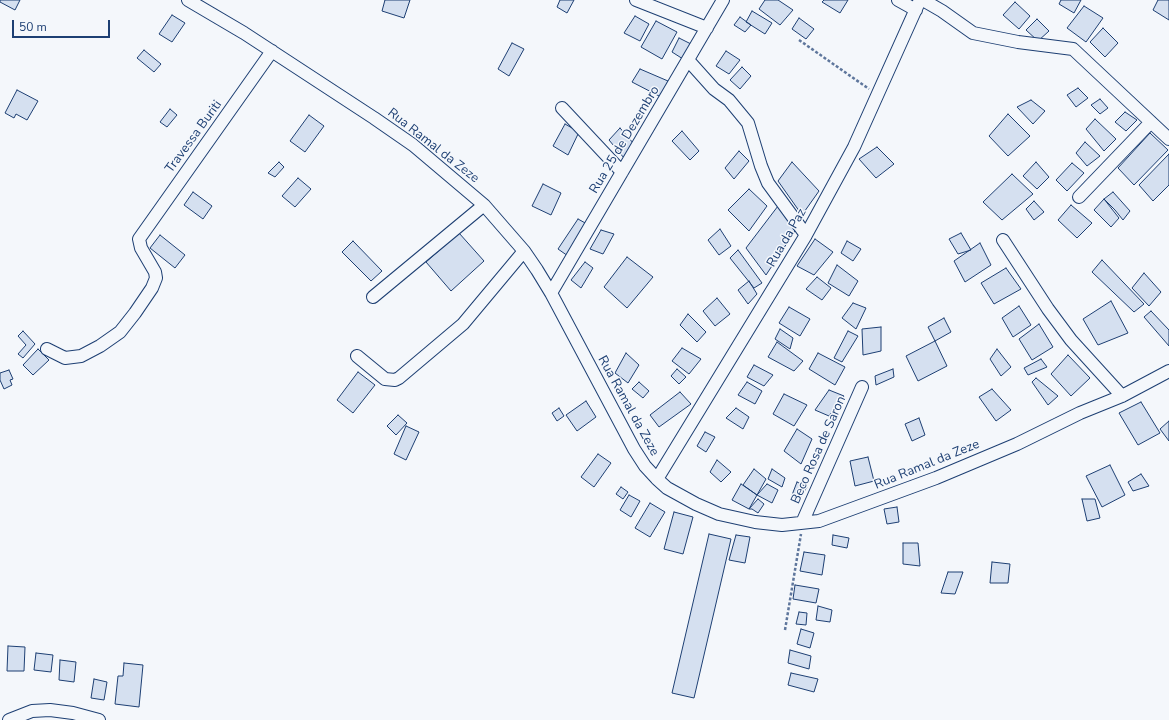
<!DOCTYPE html>
<style>
body{margin:0}
#map{position:relative;width:1169px;height:720px;overflow:hidden;background:#f4f7fb;font-family:"Nunito Sans",sans-serif}
canvas{display:block}
.scale{position:absolute;left:12px;top:20px;width:98px;height:18px;box-sizing:border-box;border:2px solid #1d3f73;border-top:0;padding-left:5px;font-size:12px;line-height:14px;white-space:nowrap;color:#1d3f73;-webkit-text-stroke:3px #f4f7fb;paint-order:stroke}
</style>
<div id="map">
<canvas width="1169" height="720"></canvas>
<div class="scale">50 m</div>
</div>
<script>
const c = document.querySelector('canvas').getContext('2d');
c.lineJoin = 'round';
function paint(path, color) { c.fillStyle = color; c.fill(path, 'evenodd'); }
const shape = rows => new Path2D(rows.map(r => 'M' + r).join(''));
function stroke(path, color, width, dash) { c.strokeStyle = color; c.lineWidth = width; c.lineCap = dash ? 'butt' : 'round'; c.setLineDash(dash || []); c.stroke(path); }
function label(font, color, halo, rows, align = 'center') {
  c.font = font + ' "Nunito Sans",sans-serif'; c.lineWidth = 3; c.setLineDash([]); c.textBaseline = 'middle'; c.strokeStyle = halo; c.fillStyle = color; for (const [text, x, y, turn = 0] of rows) {
    c.save(); c.translate(x, y); c.rotate((+turn || 0) * Math.PI / 180); c.textAlign = isNaN(turn) ? turn : align; if (halo) c.strokeText(text, 0, 0); c.fillText(text, 0, 0); c.restore();
  }
}
const building = shape([
 [0,0,20,0,15,10,0,2,0,0],
 [385,0,410,0,404,18,382,11,385,0],
 [560,0,574,0,567,13,557,7,560,0],
 [765,0,778,0,793,10,780,25,759,9,765,0],
 [824,0,848,0,840,13,822,2,824,0],
 [1061,0,1081,0,1074,13,1059,4,1061,0],
 [1158,0,1169,0,1169,20,1153,10,1158,0],
 [1015,2,1030,16,1019,29,1003,15,1015,2],
 [1084,6,1103,18,1086,42,1067,28,1084,6],
 [752,11,772,23,765,34,746,22,752,11],
 [172,15,185,23,172,42,159,34,172,15],
 [635,16,649,24,640,41,624,33,635,16],
 [740,17,751,25,745,32,734,25,740,17],
 [799,18,814,29,806,39,792,29,799,18],
 [1037,19,1049,31,1038,41,1026,30,1037,19],
 [656,21,677,32,662,59,641,47,656,21],
 [1103,28,1118,43,1105,57,1090,42,1103,28],
 [679,38,693,45,683,59,672,52,679,38],
 [512,43,524,49,509,76,498,69,512,43],
 [144,50,161,64,154,72,137,58,144,50],
 [726,51,740,60,729,74,716,66,726,51],
 [742,67,751,76,740,89,730,80,742,67],
 [640,69,668,81,661,97,632,82,640,69],
 [1078,88,1088,98,1076,107,1067,95,1078,88],
 [17,90,38,101,27,120,16,114,14,118,5,113,17,90],
 [1100,99,1108,108,1100,114,1091,105,1100,99],
 [1031,100,1045,111,1033,124,1017,107,1031,100],
 [170,109,177,115,167,127,160,122,170,109],
 [1125,112,1137,120,1126,131,1115,122,1125,112],
 [1008,114,1030,136,1008,156,989,136,1008,114],
 [309,115,324,126,305,152,290,141,309,115],
 [1095,119,1116,139,1104,151,1086,129,1095,119],
 [565,124,579,132,568,155,553,146,565,124],
 [620,128,634,144,624,158,609,140,620,128],
 [682,131,699,151,690,160,672,141,682,131],
 [1150,133,1168,150,1134,185,1118,168,1150,133],
 [1085,142,1100,156,1087,166,1076,153,1085,142],
 [877,147,894,164,876,178,859,159,877,147],
 [739,151,749,161,734,179,725,168,739,151],
 [1169,154,1169,185,1153,201,1139,185,1169,154],
 [279,162,284,167,275,177,268,173,279,162],
 [792,162,819,191,802,215,778,181,792,162],
 [1036,162,1049,177,1037,189,1023,176,1036,162],
 [1072,163,1084,173,1067,191,1056,180,1072,163],
 [1012,174,1033,194,1002,220,983,202,1012,174],
 [298,178,311,189,295,207,282,196,298,178],
 [543,184,561,193,551,215,532,206,543,184],
 [749,189,767,206,749,231,728,210,749,189],
 [193,192,212,206,203,219,184,205,193,192],
 [1113,192,1130,211,1123,220,1115,210,1104,199,1113,192],
 [1104,199,1119,218,1111,227,1094,210,1104,199],
 [1034,201,1044,212,1034,220,1026,209,1034,201],
 [1071,205,1092,223,1077,238,1058,220,1071,205],
 [778,206,795,231,766,275,746,248,778,206],
 [578,219,587,224,568,256,558,249,578,219],
 [720,229,731,246,719,255,708,240,720,229],
 [601,230,614,234,603,254,590,249,601,230],
 [459,233,484,261,451,291,426,262,459,233],
 [961,233,971,250,958,254,949,239,961,233],
 [160,235,185,255,175,268,150,248,160,235],
 [815,239,833,252,814,275,797,266,815,239],
 [353,241,382,271,371,281,342,252,353,241],
 [847,241,861,249,853,261,841,253,847,241],
 [980,243,991,265,965,282,954,261,980,243],
 [738,250,762,283,754,288,730,258,738,250],
 [627,257,653,277,627,308,604,287,627,257],
 [1102,260,1144,304,1134,312,1092,272,1102,260],
 [585,262,593,268,581,288,571,280,585,262],
 [837,265,858,281,849,296,828,283,837,265],
 [1006,268,1021,289,994,304,981,283,1006,268],
 [1144,273,1161,292,1149,306,1132,288,1144,273],
 [817,277,831,288,822,300,806,289,817,277],
 [749,281,757,294,748,304,738,290,749,281],
 [717,298,730,314,715,326,703,311,717,298],
 [1111,301,1128,333,1098,345,1083,319,1111,301],
 [853,303,866,308,856,329,842,318,853,303],
 [1019,306,1031,325,1013,337,1002,318,1019,306],
 [789,307,810,319,800,336,779,323,789,307],
 [1151,311,1169,330,1169,346,1144,317,1151,311],
 [688,314,706,332,697,342,680,325,688,314],
 [944,318,951,332,935,341,928,327,944,318],
 [1039,324,1053,347,1032,360,1019,339,1039,324],
 [881,327,881,351,863,355,862,329,881,327],
 [780,329,793,338,790,349,775,339,780,329],
 [23,331,35,344,23,358,18,354,26,345,18,336,23,331],
 [848,331,858,336,842,362,834,358,848,331],
 [935,341,947,366,918,381,906,356,935,341],
 [777,342,803,361,794,371,768,357,777,342],
 [682,348,701,359,689,374,672,361,682,348],
 [38,349,49,360,33,375,23,365,38,349],
 [997,349,1011,367,1001,376,990,359,997,349],
 [626,353,639,365,628,383,615,373,626,353],
 [818,353,845,367,835,385,809,369,818,353],
 [1068,355,1090,378,1071,396,1051,374,1068,355],
 [1041,359,1047,367,1028,375,1024,368,1041,359],
 [754,365,773,375,764,386,747,377,754,365],
 [677,369,686,377,679,384,671,376,677,369],
 [893,369,894,377,876,385,875,376,893,369],
 [9,370,13,379,10,380,12,385,4,389,0,380,0,373,9,370],
 [358,372,375,385,353,413,337,400,358,372],
 [1036,378,1058,396,1048,405,1032,382,1036,378],
 [639,382,649,391,643,398,632,389,639,382],
 [747,382,762,391,755,404,738,395,747,382],
 [992,389,1011,410,996,421,979,397,992,389],
 [829,390,844,396,829,416,815,410,829,390],
 [680,392,691,404,659,427,650,415,680,392],
 [784,394,807,405,794,426,773,414,784,394],
 [586,401,596,417,577,431,566,415,586,401],
 [1141,402,1160,433,1138,445,1119,413,1141,402],
 [559,408,564,416,557,421,552,413,559,408],
 [736,408,749,417,743,429,726,418,736,408],
 [398,415,407,423,396,435,387,426,398,415],
 [919,418,925,435,912,441,905,424,919,418],
 [1169,421,1169,441,1160,429,1169,421],
 [406,426,419,432,406,460,394,454,406,426],
 [797,429,812,439,801,464,784,451,797,429],
 [705,432,715,437,706,452,697,446,705,432],
 [598,454,611,463,594,487,581,477,598,454],
 [868,457,874,481,855,486,850,461,868,457],
 [717,460,731,472,721,482,710,472,717,460],
 [1110,465,1125,495,1102,507,1086,476,1110,465],
 [754,469,766,479,757,495,743,485,754,469],
 [772,469,785,478,782,487,768,479,772,469],
 [1141,474,1149,486,1133,491,1128,482,1141,474],
 [797,482,807,487,798,501,792,495,797,482],
 [741,484,757,495,749,509,732,500,741,484],
 [767,484,778,490,772,503,757,495,767,484],
 [621,487,628,492,623,499,616,494,621,487],
 [629,495,640,501,631,517,620,510,629,495],
 [758,499,764,504,758,513,752,509,749,509,758,499],
 [1082,499,1095,499,1100,518,1087,521,1082,499],
 [650,503,665,512,650,537,635,528,650,503],
 [897,507,899,522,887,524,884,509,897,507],
 [674,512,693,517,683,554,664,549,674,512],
 [709,534,731,539,694,698,672,693,709,534],
 [736,535,750,537,745,563,729,560,736,535],
 [833,535,849,538,847,548,832,545,833,535],
 [903,543,918,543,920,566,903,564,903,543],
 [804,552,825,555,822,575,800,571,804,552],
 [992,562,1010,564,1008,583,990,583,992,562],
 [948,572,963,572,955,594,941,593,948,572],
 [795,585,819,589,816,603,793,599,795,585],
 [818,606,832,610,830,622,816,620,818,606],
 [799,612,807,613,806,625,796,624,799,612],
 [801,629,814,633,810,648,797,644,801,629],
 [8,646,25,647,24,671,7,671,8,646],
 [790,650,811,656,809,669,788,663,790,650],
 [36,653,53,655,51,672,34,670,36,653],
 [60,660,76,662,74,682,59,680,60,660],
 [124,663,143,665,139,707,115,704,118,676,123,676,124,663],
 [791,673,818,679,814,692,788,685,791,673],
 [94,679,107,682,104,700,91,698,94,679]
]);
const path = shape([
 [799,40,869,89],
 [785,630,801,534]
]);
const street = shape([
 [188,0,244,33,374,118,413,145,484,205,524,251,537,270,551,293,634,449,645,466,657,479,667,488,696,504,719,514,755,522,782,525,819,521,936,478,1017,444,1080,413,1122,396,1169,371],
 [636,0,707,28],
 [898,0,916,10],
 [923,0,942,11,973,33,1018,42,1073,49,1169,139],
 [688,60,714,89,729,100,748,123,761,166,768,183,806,235],
 [562,108,622,172],
 [1079,197,1151,122],
 [1003,240,1048,309,1071,340,1122,396],
 [551,293,723,0],
 [373,297,484,205],
 [47,349,65,358,81,356,100,346,120,332,135,313,152,288,156,278,155,272,141,248,139,239,272,51],
 [357,356,385,379,395,380,399,378,463,324,524,251],
 [657,479,806,235,854,147,920,0],
 [802,523,862,387],
 [9,720,32,711,50,710,73,713,99,720]
]);
const streetNames = [
 ["Travessa Buriti",194,137,-54],
 ["Rua 25 de Dezembro",625,140,-59],
 ["Rua Ramal da Zeze",433,146,38],
 ["Rua da Paz",787,238,-60],
 ["Rua Ramal da Zeze",628,406,61],
 ["Beco Rosa de Saron",819,450,-66],
 ["Rua Ramal da Zeze",927,465,-22]
];
paint(building, '#d5e0f0');
stroke(building, '#1d3f73', 1);
stroke(street, '#1d3f73', 14);
stroke(path, '#5e769c', 2.5, [3, 2]);
stroke(street, '#f4f7fb', 12);
label('13px', '#1d3f73', '#f4f7fb', streetNames);
</script>
